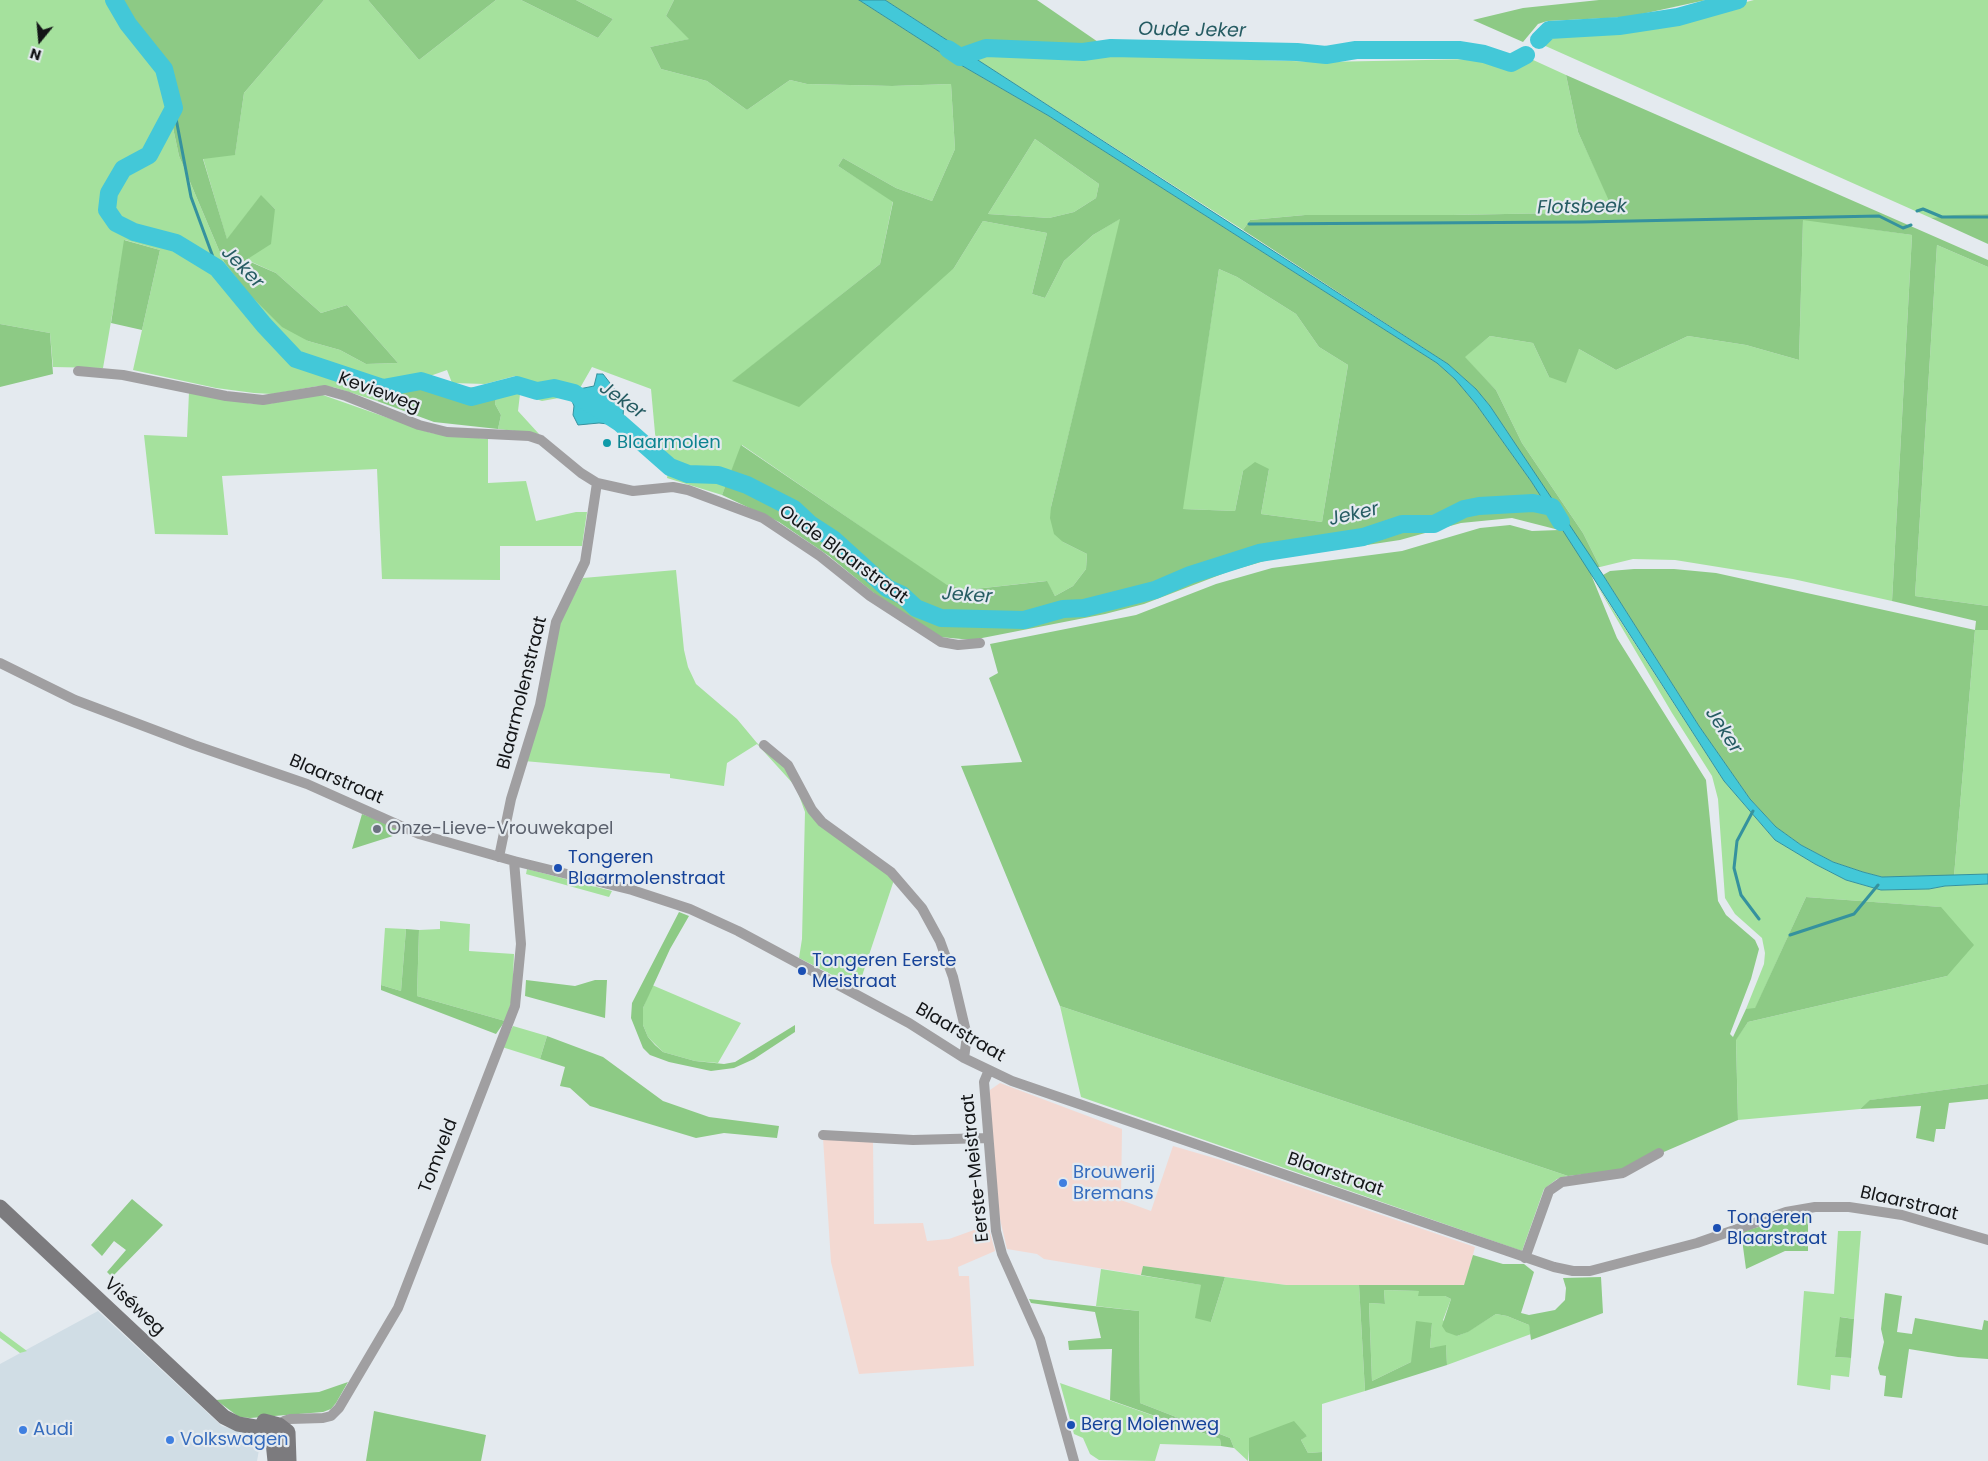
<!DOCTYPE html>
<meta charset="utf-8">
<style>
body{margin:0}
#map{position:relative;width:1988px;height:1461px;overflow:hidden;background:#e4eaef;font-family:Poppins,sans-serif}
canvas{display:block}
.north{position:absolute;left:15px;top:15px;width:50px;height:50px;-webkit-text-stroke:4px #e4eaef;paint-order:stroke;rotate:197deg;font-size:14px;font-weight:700;line-height:20px;text-align:center;color:#131517}
.north::after{content:'';display:block;margin:auto;width:18px;height:22px;background:#131517;clip-path:polygon(50% 0,100% 100%,50% 72%,0 100%)}
</style>
<div id="map">
<canvas width="1988" height="1461"></canvas>
<div class="north">N</div>
</div>
<script>
const c = document.querySelector('canvas').getContext('2d');
c.lineJoin = 'round';
function paint(path, color) { c.fillStyle = color; c.fill(path, 'evenodd'); }
const shape = rows => new Path2D(rows.map(r => 'M' + r).join(''));
function stroke(path, color, width, dash) { c.strokeStyle = color; c.lineWidth = width; c.lineCap = dash ? 'butt' : 'round'; c.setLineDash(dash || []); c.stroke(path); }
function label(font, color, halo, rows, align = 'center') {
  c.font = font + ' Poppins,sans-serif'; c.lineWidth = 4.5; c.setLineDash([]); c.textBaseline = 'middle'; c.strokeStyle = halo; c.fillStyle = color; for (const [text, x, y, turn = 0] of rows) {
    c.save(); c.translate(x, y); c.rotate((+turn || 0) * Math.PI / 180); c.textAlign = isNaN(turn) ? turn : align; if (halo) c.strokeText(text, 0, 0); c.fillText(text, 0, 0); c.restore();
  }
}
const built = shape([
 [98,1311,222,1426,256,1435,261,1439,257,1461,0,1461,0,1364]
]);
const industrial = shape([
 [1000,1083,1122,1129,1121,1200,1151,1211,1173,1146,1221,1160,1475,1247,1465,1285,1286,1285,1143,1266,1141,1275,1044,1259,1037,1254,1007,1249,1000,1219,988,1101,990,1090],
 [823,1138,873,1142,874,1224,923,1223,927,1241,949,1239,988,1225,995,1251,958,1267,959,1276,969,1276,974,1366,859,1374,831,1262]
]);
const green = shape([
 [0,0,119,0,158,57,179,156,224,262,246,291,308,341,340,350,366,364,398,363,347,305,321,313,276,273,245,259,275,209,261,196,227,240,203,158,235,154,244,93,324,0,368,0,419,60,496,0,521,0,598,38,613,19,576,0,674,0,666,16,690,39,650,47,661,69,707,81,747,110,790,80,807,84,892,86,951,84,955,149,932,201,896,188,843,158,838,166,893,201,880,264,733,381,954,268,983,221,1047,233,1032,294,1045,298,1064,261,1093,235,1121,218,1051,507,1063,542,1087,554,1086,569,1073,586,1055,596,1046,581,966,590,947,586,742,445,722,495,667,478,670,461,656,444,651,389,592,367,580,388,574,390,569,388,566,394,570,396,542,401,520,394,518,411,539,434,498,429,501,415,495,404,496,398,517,392,515,387,515,376,485,384,452,383,447,370,430,376,409,377,406,379,382,384,386,392,377,401,333,387,318,386,272,394,254,393,216,388,133,370,160,250,125,240,103,368,53,367,50,333,0,324],
 [1754,0,1988,0,1988,214,1931,218,1541,44,1547,37,1554,32,1565,30,1601,31,1665,23],
 [1007,51,1082,58,1104,55,1322,62,1477,59,1520,67,1531,59,1566,75,1578,132,1615,212,1452,215,1305,215,1250,220,1243,230,973,57],
 [1035,139,1099,184,1096,198,1074,212,1049,218,988,214],
 [1803,219,1912,235,1892,601,1793,579,1675,560,1633,559,1600,567,1583,533,1522,443,1496,390,1464,357,1490,336,1533,343,1549,377,1579,349,1616,370,1688,336,1746,345,1799,360],
 [1937,245,1988,267,1988,606,1915,596],
 [1219,269,1237,277,1296,314,1319,347,1348,365,1322,522,1261,514,1269,469,1243,471,1235,511,1182,509],
 [189,392,253,404,268,404,320,394,431,433,488,439,488,483,526,481,536,521,576,512,587,512,582,546,500,546,500,580,382,579,377,469,222,476,228,535,155,534,144,435,187,437],
 [676,570,684,650,688,667,696,684,737,719,757,743,788,769,810,812,894,880,858,988,799,958,802,939,805,812,796,787,757,744,727,763,724,786,670,778,670,774,524,761,561,620,583,578],
 [1595,582,1724,781,1775,840,1815,864,1846,880,1881,890,1929,889,1945,886,1988,884,1988,1084,1871,1100,1860,1109,1738,1120,1736,1039,1748,1022,1947,976,1940,907,1806,897,1755,1009,1746,1009,1764,964,1765,953,1762,938,1735,914,1725,898,1718,799,1712,776,1672,713],
 [1975,630,1988,630,1988,874,1954,876],
 [527,869,612,891,609,897,526,874],
 [440,921,470,924,469,951,514,954,512,1000,505,1021,417,996,419,930,440,929],
 [385,928,406,929,401,991,381,985],
 [652,985,741,1023,718,1063,695,1061,663,1052,648,1037,643,1025,643,1008],
 [1060,1006,1568,1176,1557,1179,1544,1189,1522,1251,1081,1097],
 [513,1026,547,1036,540,1059,502,1047],
 [1838,1231,1861,1231,1854,1319,1841,1317,1835,1357,1851,1358,1849,1377,1831,1375,1830,1390,1797,1385,1804,1291,1834,1294],
 [1101,1269,1202,1285,1211,1322,1225,1277,1286,1285,1359,1285,1365,1391,1322,1404,1322,1452,1308,1453,1301,1440,1307,1435,1250,1438,1248,1461,1234,1448,1230,1438,1140,1403,1139,1311,1096,1306],
 [1384,1290,1419,1291,1419,1296,1445,1296,1451,1299,1443,1320,1457,1336,1467,1332,1496,1314,1507,1316,1529,1325,1531,1334,1447,1365,1446,1346,1430,1348,1432,1323,1411,1362,1372,1381,1369,1303,1385,1304],
 [0,1331,27,1351,20,1353,0,1338],
 [1060,1383,1220,1439,1221,1446,1160,1444,1155,1461,1099,1460,1090,1454,1083,1438,1074,1434]
]);
const forest = shape([
 [119,0,324,0,244,93,235,155,203,159,227,239,261,195,275,209,271,244,246,260,276,273,321,313,347,305,398,363,366,364,340,350,308,341,282,327,246,291,224,262,179,156,158,57],
 [368,0,496,0,419,60],
 [521,0,576,0,613,19,598,38],
 [674,0,859,0,954,61,1049,116,1437,363,1455,379,1476,404,1531,481,1590,572,1617,638,1706,780,1718,901,1726,915,1755,940,1759,949,1751,979,1730,1034,1733,1037,1746,1009,1755,1008,1806,897,1941,907,1974,945,1947,976,1748,1022,1736,1040,1738,1120,1622,1170,1568,1176,1060,1006,961,766,1022,762,989,678,998,673,990,644,1136,615,1216,584,1272,568,1402,551,1480,528,1510,525,1532,531,1559,530,1512,518,1461,523,1400,540,1268,560,1230,571,1144,604,1105,614,972,640,940,637,875,594,829,556,779,522,722,495,741,445,947,585,966,590,1047,581,1055,596,1073,586,1086,569,1087,554,1063,542,1054,534,1050,518,1051,507,1120,219,1093,235,1064,261,1045,298,1032,294,1047,233,983,221,954,268,799,407,732,381,880,264,893,202,838,166,843,158,896,188,932,201,955,149,951,84,892,86,807,84,790,80,747,110,707,81,661,69,650,47,689,39,666,16],
 [1035,139,1099,184,1096,198,1074,212,1049,218,988,214],
 [1219,269,1237,277,1296,314,1319,347,1348,365,1322,522,1261,514,1269,469,1255,462,1243,471,1235,511,1183,509],
 [885,0,1037,0,1101,44,985,42,964,51],
 [1599,0,1706,0,1628,17,1547,21,1538,24,1523,42,1473,20,1523,8],
 [1566,75,1988,260,1988,267,1937,245,1915,596,1988,606,1988,630,1975,630,1954,876,1882,877,1863,872,1833,862,1801,845,1776,827,1750,799,1699,726,1603,575,1610,571,1634,569,1674,569,1716,573,1975,630,1976,621,1892,601,1912,235,1803,220,1799,360,1746,345,1688,336,1616,370,1579,349,1566,383,1549,377,1533,343,1490,336,1465,357,1496,390,1522,443,1583,533,1600,567,1597,567,1490,406,1476,389,1448,364,1243,230,1250,220,1305,215,1452,215,1614,212,1578,132],
 [1988,214,1988,244,1931,218,1954,215],
 [124,240,160,250,142,330,111,323],
 [0,324,50,333,53,374,0,387],
 [405,386,426,387,442,394,458,388,483,387,496,398,495,404,501,415,498,429,434,422,377,401,386,392],
 [362,814,394,826,399,830,396,835,352,849],
 [679,912,689,916,670,949,643,1008,643,1025,648,1037,655,1045,663,1052,695,1061,724,1064,735,1062,795,1025,795,1032,754,1059,734,1068,711,1071,669,1062,650,1055,643,1048,631,1018,632,1003],
 [406,929,419,930,417,996,505,1021,496,1034,381,990,381,985,401,991],
 [526,980,575,986,595,980,607,980,605,1018,525,996],
 [547,1036,603,1057,663,1101,709,1117,779,1126,777,1138,724,1133,696,1138,590,1106,570,1088,560,1086,565,1067,540,1059],
 [1988,1084,1988,1099,1949,1103,1945,1129,1936,1129,1934,1142,1916,1138,1921,1106,1860,1109,1870,1100],
 [132,1199,163,1225,112,1277,107,1272,126,1250,114,1241,102,1256,91,1245],
 [1808,1213,1808,1251,1785,1251,1746,1269,1741,1232],
 [1473,1255,1503,1264,1524,1264,1534,1272,1521,1313,1529,1315,1555,1310,1565,1300,1566,1288,1563,1278,1601,1277,1603,1313,1531,1340,1529,1325,1507,1316,1496,1314,1468,1332,1457,1336,1446,1332,1442,1326,1451,1299,1445,1296,1418,1296,1419,1291,1384,1290,1385,1304,1369,1303,1372,1381,1411,1362,1416,1321,1432,1323,1430,1348,1446,1345,1447,1365,1365,1391,1359,1285,1464,1285],
 [1143,1266,1225,1277,1211,1322,1195,1318,1201,1285,1141,1275],
 [1885,1293,1902,1296,1897,1332,1912,1334,1915,1318,1982,1330,1984,1320,1988,1321,1988,1359,1958,1357,1909,1349,1902,1398,1884,1396,1886,1376,1880,1375,1878,1368,1884,1342,1881,1329],
 [1029,1299,1139,1311,1140,1403,1230,1438,1234,1448,1221,1446,1220,1439,1110,1400,1112,1349,1069,1350,1068,1341,1101,1338,1095,1312,1031,1303],
 [1840,1317,1854,1319,1851,1358,1835,1357],
 [348,1382,336,1403,331,1409,323,1412,250,1418,239,1417,216,1400,319,1392],
 [374,1411,486,1435,481,1461,366,1461],
 [1294,1421,1307,1436,1301,1440,1308,1453,1322,1452,1322,1461,1249,1461,1249,1438]
]);
const water = shape([
 [859,0,885,0,1448,364,1476,389,1490,406,1603,575,1699,726,1750,799,1776,827,1801,845,1833,862,1863,872,1882,877,1988,874,1988,884,1945,886,1929,889,1881,890,1846,880,1815,864,1775,840,1724,781,1531,481,1476,404,1455,379,1437,363,1049,116,954,61,859,0],
 [597,374,603,374,624,401,623,417,617,425,599,423,578,425,573,415,574,406,570,396,566,394,569,387,574,390,594,386,597,374],
 [625,419,669,461,664,467,619,430,625,419]
]);
const stream = shape([
 [174,108,191,197,217,268],
 [1917,211,1923,209,1942,217,1988,217],
 [1249,224,1582,222,1879,216,1903,228,1911,225],
 [1753,811,1737,841,1734,868,1741,895,1759,919],
 [1790,935,1854,914,1878,885]
]);
const river = shape([
 [114,0,128,24,164,69,174,108,149,155,123,169,109,193,107,210,116,223,134,232,176,243,217,268,264,325,296,359,383,388,421,381,471,397,517,385,537,391,554,388,574,393,620,423,670,467,688,474,718,475,747,485,794,509,810,524,833,539,887,588,902,595,916,608,941,618,1024,620,1063,609,1084,608,1155,590,1190,575,1259,553,1363,537,1402,524,1434,524,1464,509,1479,506,1533,503,1552,507,1561,522],
 [1539,40,1549,30,1619,26,1678,17,1738,0],
 [948,49,960,57,986,48,1083,52,1111,48,1297,52,1326,55,1356,50,1459,50,1484,54,1511,63,1526,55]
]);
const street = shape([
 [78,371,123,375,226,396,263,400,325,390,346,396,419,425,447,432,529,436,541,440,581,473,597,483,633,491,673,487,688,490,763,518,820,556,870,596,941,642,958,645,980,643],
 [0,663,75,700,194,745,307,784,419,834,514,861,632,890,690,909,738,931,909,1023,964,1058,1012,1081,1554,1267,1573,1271,1590,1271,1697,1243,1786,1212,1815,1207,1849,1207,1902,1215,1988,1240],
 [764,745,788,765,812,810,822,822,891,872,922,908,940,941,953,977,967,1036,964,1058],
 [499,857,511,799,540,705,556,622,585,562,597,483],
 [989,1070,984,1082,996,1231,1002,1254,1040,1339,1074,1461],
 [823,1135,913,1140,988,1138],
 [1525,1258,1549,1191,1562,1182,1623,1173,1659,1153],
 [276,1428,284,1421,290,1419,323,1418,331,1416,339,1408,398,1308,515,1006,521,944,514,861]
]);
const secondary = shape([
 [0,1207,224,1417,238,1424,261,1428,272,1432,275,1461],
 [264,1421,279,1425,288,1432,289,1461]
]);
const markers = [
 [607,443,5,"#0f9aa8"],
 [377,829,5,"#6b7280"],
 [558,868,5,"#1a4fb4"],
 [802,971,5,"#1a4fb4"],
 [1063,1183,5,"#3f7fe0"],
 [1717,1228,5,"#1a4fb4"],
 [1071,1425,5,"#1a4fb4"],
 [23,1430,5,"#3f7fe0"],
 [170,1440,5,"#3f7fe0"]
];
const streetNames = [
 ["Kevieweg",379,393,20],
 ["Oude Blaarstraat",843,555,36],
 ["Blaarmolenstraat",523,693,-76],
 ["Blaarstraat",336,780,23],
 ["Blaarstraat",960,1033,30],
 ["Tomveld",439,1156,-69],
 ["Eerste-Meistraat",976,1168,-96],
 ["Blaarstraat",1335,1175,19],
 ["Blaarstraat",1909,1204,13],
 ["Viséweg",134,1307,43]
];
const cultureNames = [
 ["Blaarmolen",617,443]
];
const worshipNames = [
 ["Onze-Lieve-Vrouwekapel",387,829]
];
const transitNames = [
 ["Tongeren",568,858],
 ["Blaarmolenstraat",568,879],
 ["Tongeren Eerste",812,961],
 ["Meistraat",812,982],
 ["Tongeren",1727,1218],
 ["Blaarstraat",1727,1239],
 ["Berg Molenweg",1081,1425]
];
const shopNames = [
 ["Brouwerij",1073,1173],
 ["Bremans",1073,1194],
 ["Audi",33,1430],
 ["Volkswagen",180,1440]
];
const waterNames = [
 ["Oude Jeker",1192,31,1],
 ["Flotsbeek",1582,208,-1],
 ["Jeker",242,268,45],
 ["Jeker",622,401,35],
 ["Jeker",1354,515,-13],
 ["Jeker",967,596,4],
 ["Jeker",1723,731,57]
];
paint(built, '#d0dde5');
paint(industrial, '#f3d9d2');
paint(green, '#a5e19d');
paint(forest, '#8dca85');
paint(water, '#43c8d8');
stroke(water, '#35929e', 1);
stroke(stream, '#35929e', 3);
stroke(river, '#43c8d8', 18);
stroke(street, '#a09fa1', 10);
stroke(secondary, '#7c7b7e', 15);
for (const [x, y, r, color] of markers) { const dot = new Path2D(); dot.arc(x, y, r, 0, 2 * Math.PI); c.fillStyle = color; c.fill(dot); stroke(dot, '#e4eaef', 2); }
label('18px', '#131517', '#e4eaef', streetNames);
label('18px', '#0d838f', '#e4eaef', cultureNames, 'left');
label('18px', '#5b616d', '#e4eaef', worshipNames, 'left');
label('18px', '#164399', '#e4eaef', transitNames, 'left');
label('18px', '#366cbe', '#e4eaef', shopNames, 'left');
label('italic 19px', '#265c63', '#e4eaef', waterNames);
</script>
